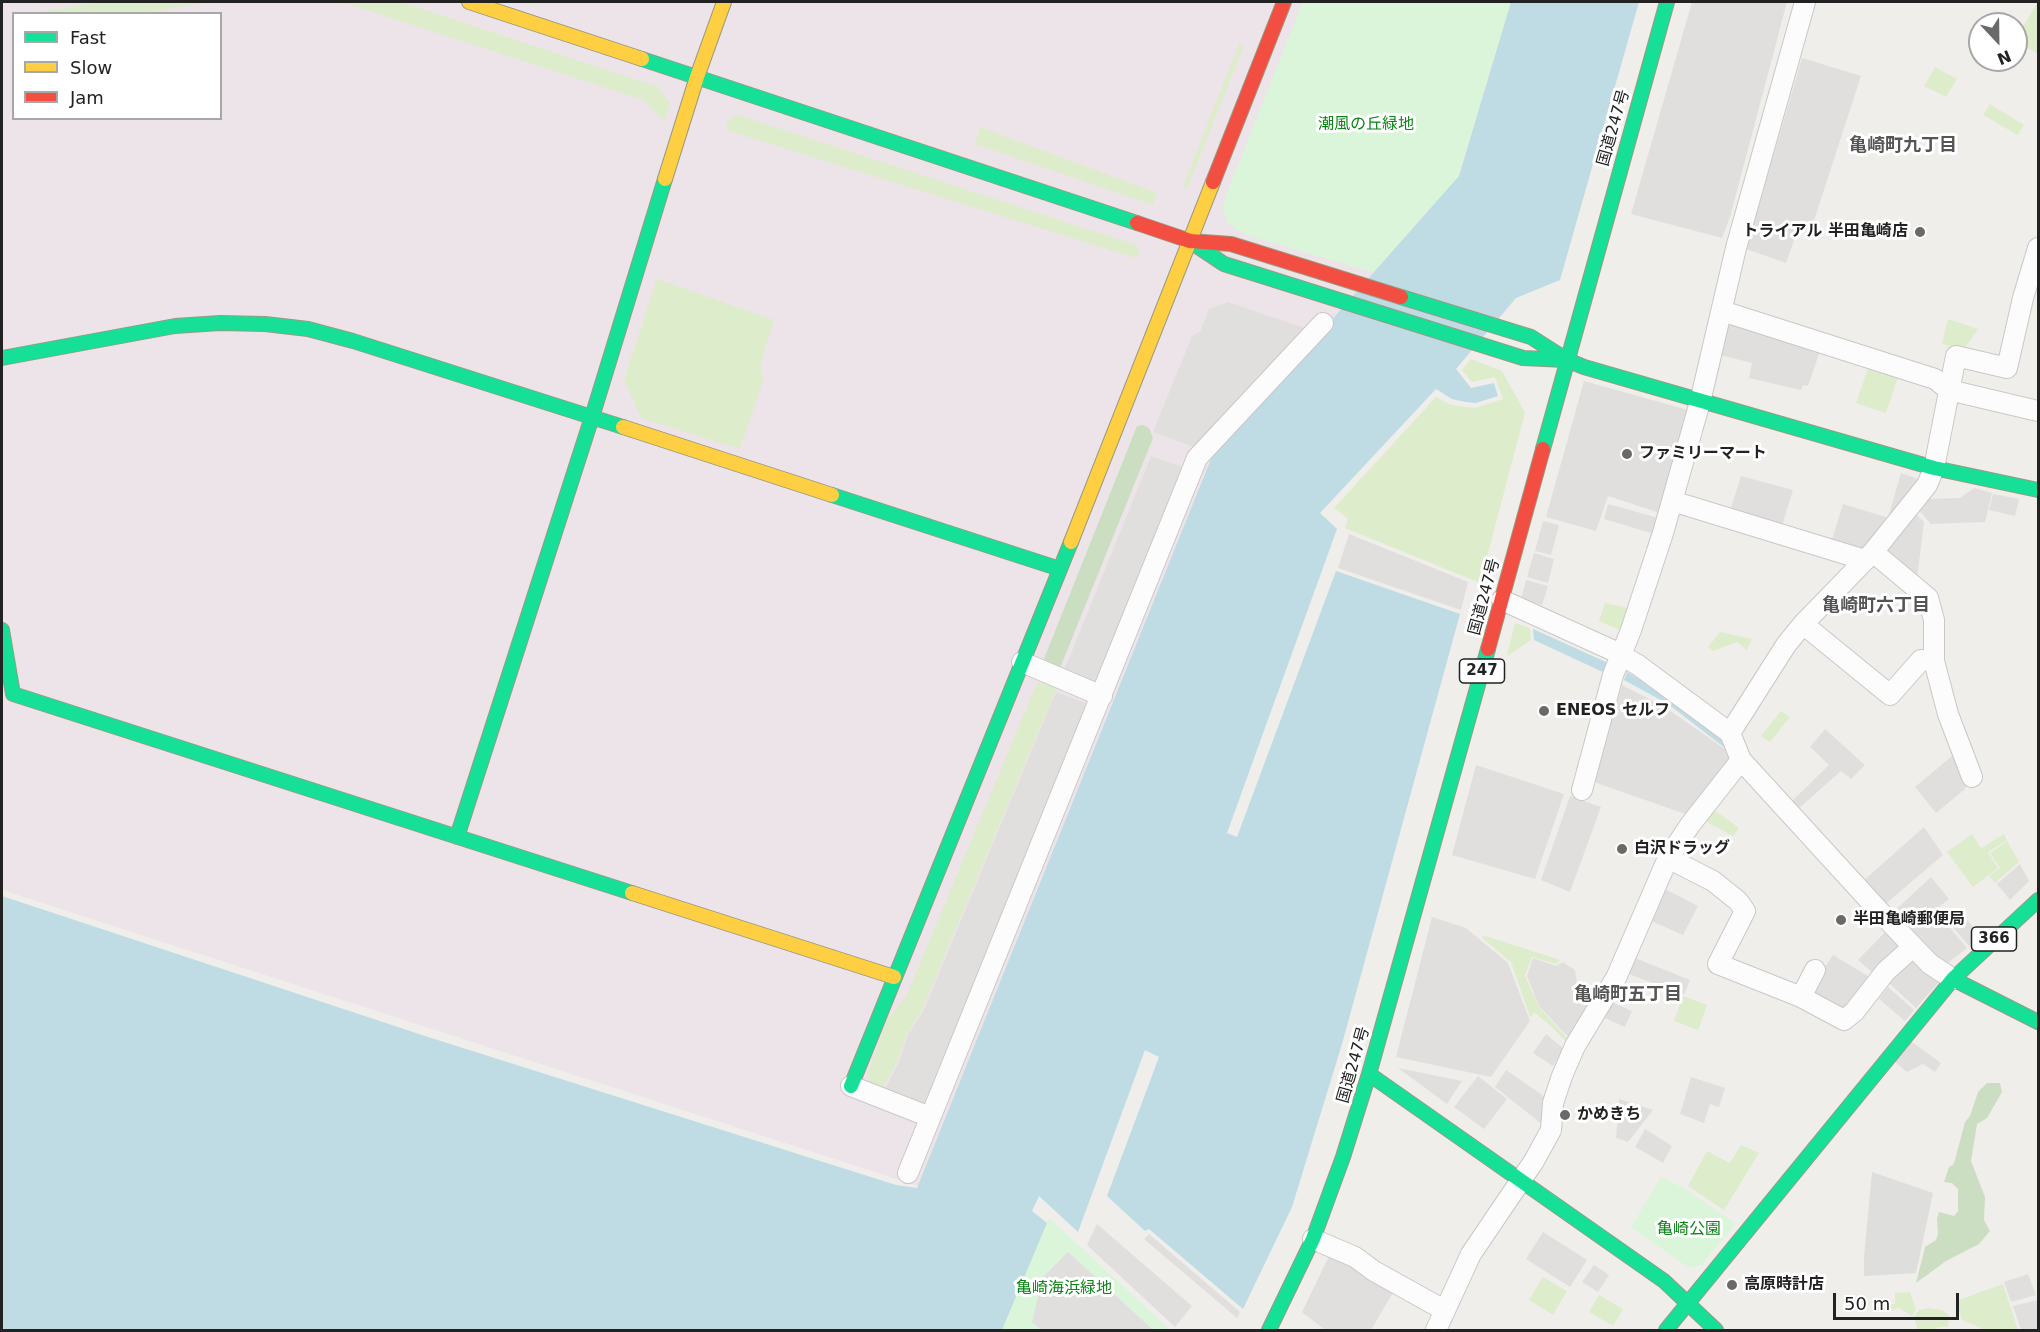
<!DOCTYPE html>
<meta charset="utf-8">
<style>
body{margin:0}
#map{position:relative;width:2040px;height:1332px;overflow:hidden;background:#f0eeeb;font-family:"DejaVu Sans",sans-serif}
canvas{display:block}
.frame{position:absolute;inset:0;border:3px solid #222;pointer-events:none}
.legend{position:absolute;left:12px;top:12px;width:210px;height:108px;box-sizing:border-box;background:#fff;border:2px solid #a7a7a7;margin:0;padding:8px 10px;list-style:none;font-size:18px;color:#222}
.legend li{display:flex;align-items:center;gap:12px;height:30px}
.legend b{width:30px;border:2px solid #a7a7a7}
.north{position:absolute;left:1968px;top:12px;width:60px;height:60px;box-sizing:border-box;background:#fff;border:2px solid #a7a7a7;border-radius:50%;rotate:158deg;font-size:16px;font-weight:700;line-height:24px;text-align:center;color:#222}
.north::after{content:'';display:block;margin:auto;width:21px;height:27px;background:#6a6968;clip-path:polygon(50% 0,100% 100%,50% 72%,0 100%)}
.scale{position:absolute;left:1833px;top:1293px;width:126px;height:27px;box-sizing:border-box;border:3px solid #222;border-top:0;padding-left:8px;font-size:18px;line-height:21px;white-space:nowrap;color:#222;-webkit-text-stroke:4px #fff;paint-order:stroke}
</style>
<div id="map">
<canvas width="2040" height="1332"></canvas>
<div class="frame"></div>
<ul class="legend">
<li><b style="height:8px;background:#16e098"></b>Fast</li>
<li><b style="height:8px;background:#ffcf43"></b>Slow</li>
<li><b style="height:8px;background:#f24e42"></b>Jam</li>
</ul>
<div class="north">N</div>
<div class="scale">50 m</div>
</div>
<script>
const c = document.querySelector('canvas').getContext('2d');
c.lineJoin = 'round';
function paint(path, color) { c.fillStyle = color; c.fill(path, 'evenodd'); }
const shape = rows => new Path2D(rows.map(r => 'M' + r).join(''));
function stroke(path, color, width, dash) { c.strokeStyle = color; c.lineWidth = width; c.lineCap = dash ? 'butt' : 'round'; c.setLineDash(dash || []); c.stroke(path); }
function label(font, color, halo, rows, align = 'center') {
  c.font = font + ' "DejaVu Sans","Noto Sans JP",sans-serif'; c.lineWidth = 6; c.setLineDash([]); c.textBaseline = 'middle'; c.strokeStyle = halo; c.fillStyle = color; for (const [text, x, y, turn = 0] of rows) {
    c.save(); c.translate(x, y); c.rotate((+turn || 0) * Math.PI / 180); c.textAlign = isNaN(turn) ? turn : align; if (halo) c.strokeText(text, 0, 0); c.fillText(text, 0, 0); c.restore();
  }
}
const industrial = shape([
 [2,2,1511,2,1459,176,1213,454,918,1186,2,890],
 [14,14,220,14,220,118,14,118]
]);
const religious = shape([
 [1872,1172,1933,1193,1916,1273,1864,1276,1864,1257]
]);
const grass = shape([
 [103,2,216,2,140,13,30,13],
 [341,2,401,2,658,87,670,104,664,121,644,100],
 [2038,2,2038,51,2037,53,2016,41,2016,38],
 [1239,44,1244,46,1188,186,1182,189],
 [1935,67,1957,79,1946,97,1924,86],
 [1990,104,2024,125,2018,135,1983,115],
 [738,115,1136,245,1139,253,1136,258,726,130,728,120],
 [980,127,1157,193,1153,205,975,144],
 [657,279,774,320,760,366,763,381,740,449,641,418,624,379],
 [1948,319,1978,329,1964,349,1942,344],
 [1471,359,1502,371,1525,413,1480,583,1345,528,1348,519,1334,508,1436,397,1451,405,1475,408,1503,399,1495,377,1472,382,1462,370],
 [1870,363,1899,374,1886,413,1856,403],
 [1605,603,1633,609,1625,632,1599,621],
 [1515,623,1530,628,1531,640,1507,656],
 [1720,632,1752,639,1747,650,1737,642,1713,651,1708,647],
 [1037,683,1049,684,1057,687,921,1012,907,1034,897,1062,884,1086,881,1088,873,1086,867,1076,886,1021,906,997],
 [1781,711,1790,717,1770,742,1761,736],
 [1709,806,1739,828,1733,836,1701,819],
 [1972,834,1981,848,2004,834,2007,840,1988,852,1998,868,1973,887,1947,852],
 [2007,841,2019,862,1995,883,1989,876,2000,868,1990,853],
 [1486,936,1560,960,1556,964,1532,957,1525,976,1539,1007,1569,1040,1567,1043,1552,1027,1535,1013,1530,1017,1511,962,1481,937],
 [1683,996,1707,1005,1698,1030,1674,1021],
 [1741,1145,1759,1153,1724,1210,1688,1186,1707,1151,1730,1163],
 [1543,1277,1567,1291,1553,1315,1529,1300],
 [2003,1284,2018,1330,1981,1330,1981,1328,1962,1320,1956,1301],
 [1910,1292,1916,1309,1912,1316,1899,1308,1883,1312,1882,1305,1895,1304,1895,1293],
 [1599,1295,1623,1309,1613,1326,1589,1312],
 [1929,1308,1942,1310,1949,1315,1948,1327,1938,1327,1934,1330,1918,1330,1914,1317,1919,1310]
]);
const forest = shape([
 [1143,425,1149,428,1153,438,1060,668,1051,667,1044,659,1137,426],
 [1987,1083,2000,1083,2002,1092,1987,1118,1977,1124,1971,1161,1985,1197,1984,1220,1990,1231,1979,1244,1946,1261,1916,1283,1925,1247,1936,1240,1938,1234,1937,1219,1939,1212,1954,1216,1958,1211,1958,1189,1952,1183,1944,1182,1949,1167,1953,1165,1955,1160,1965,1122,1970,1116,1978,1092]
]);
const park = shape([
 [1303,2,1511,2,1459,176,1375,273,1250,236,1236,229,1228,223,1223,209,1226,195],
 [1661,1177,1682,1187,1736,1224,1701,1265,1689,1268,1631,1227],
 [1049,1218,1170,1330,1002,1330]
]);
const parking = shape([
 [1692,2,1787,2,1730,217,1722,238,1631,214],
 [1802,58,1861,76,1810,233,1798,229,1786,263,1746,249],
 [1228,302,1310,330,1199,449,1153,432,1192,336,1200,332,1209,309],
 [1727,322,1821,348,1808,386,1803,385,1801,390,1749,378,1752,363,1720,355],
 [1584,381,1692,411,1663,514,1608,496,1596,531,1546,517],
 [1151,456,1188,469,1101,685,1064,671],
 [1901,473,1921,480,1894,516,1889,514],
 [1741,476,1793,490,1781,529,1729,514],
 [1974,488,1992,493,1985,522,1931,524,1917,508,1924,499,1960,498],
 [1993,494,2019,499,2015,516,1989,510],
 [1608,504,1662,519,1637,580,1651,533,1604,519],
 [1843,504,1889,518,1860,553,1831,543],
 [1913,511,1924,522,1917,579,1881,548],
 [1543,521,1559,525,1551,555,1535,551],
 [1349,534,1468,582,1461,610,1338,568],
 [1534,553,1554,559,1548,583,1527,577],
 [1526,580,1548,586,1542,605,1521,599],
 [1622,685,1665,707,1729,752,1732,760,1688,815,1594,782],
 [1056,692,1091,705,926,1105,885,1089,899,1062,908,1035,923,1012],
 [1825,729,1865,765,1851,779,1841,771,1797,810,1790,803,1829,765,1810,747],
 [1958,751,1968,784,1964,790,1936,813,1915,787],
 [1476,765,1564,794,1535,879,1452,855],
 [1570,796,1601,807,1570,892,1541,880],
 [1924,827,1943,855,1883,906,1862,882],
 [2020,864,2029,881,2010,900,1997,884],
 [1931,877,1949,899,1935,910,1967,948,1944,966,1890,915],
 [1663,888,1698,906,1683,935,1647,919],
 [1961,913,1981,936,1969,946,1949,923],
 [1432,917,1466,928,1508,963,1530,1021,1491,1077,1396,1057],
 [1888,929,1904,944,1874,974,1858,960],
 [1833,955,1871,978,1850,1006,1836,1011,1807,994],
 [1533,958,1556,966,1563,962,1575,970,1577,983,1601,995,1570,1039,1539,1006,1527,976],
 [1635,958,1690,980,1684,995,1629,974],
 [1914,958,1939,982,1916,1008,1888,982],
 [1888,987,1914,1010,1905,1021,1879,999],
 [1607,1000,1632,1011,1625,1027,1600,1016],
 [1546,1034,1564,1049,1553,1066,1533,1053],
 [1909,1040,1941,1063,1935,1072,1923,1064,1907,1072,1893,1060],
 [1398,1068,1462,1081,1447,1104],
 [1506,1070,1548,1099,1543,1125,1495,1087],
 [1478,1076,1507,1099,1484,1129,1454,1107],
 [1691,1077,1725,1088,1719,1107,1710,1104,1704,1123,1680,1114],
 [1619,1099,1653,1110,1628,1142,1616,1138],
 [1645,1129,1672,1146,1663,1163,1635,1147],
 [1097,1224,1192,1306,1175,1327,1087,1245],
 [1543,1232,1587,1260,1570,1287,1526,1259],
 [1149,1234,1240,1312,1237,1318,1144,1239],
 [1068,1252,1153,1330,1042,1330,1032,1322,1043,1277],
 [1331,1252,1395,1289,1371,1330,1325,1330,1302,1312],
 [1594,1265,1609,1275,1598,1292,1582,1282],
 [2028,1274,2036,1295,2011,1302,2004,1282],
 [2038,1300,2038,1330,2021,1330,2013,1306]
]);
const water = shape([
 [1511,2,1639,2,1560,280,1516,298,1456,369,1471,388,1494,383,1498,396,1476,403,1465,402,1452,399,1436,389,1320,513,1337,529,1227,833,1237,837,1336,571,1460,614,1342,1044,1292,1207,1243,1309,1149,1229,1145,1231,1107,1196,1159,1057,1145,1050,1078,1232,1039,1196,1032,1211,1047,1223,1002,1330,2,1330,2,896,425,1036,896,1185,917,1188,1213,454,1459,176],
 [1533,629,1608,663,1605,673,1534,640],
 [1627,672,1672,699,1727,742,1729,751,1668,704,1624,680]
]);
const street = shape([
 [1722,311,1935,379,1949,390,2038,411],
 [1672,501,1865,560],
 [1873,552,1928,598,1934,620,1934,661,1948,714,1972,777],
 [1502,600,1614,651,1638,665,1730,733,1741,760,1881,913,1930,964,1953,979],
 [1803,624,1890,695,1921,660,1934,661],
 [1022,662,1102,696],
 [1730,733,1786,645,1803,624,1873,552,1927,485,1934,468,1956,356,2007,368,2023,298,2038,248],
 [1582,790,1613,675,1631,630,1663,533,1700,402,1736,248,1805,2],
 [1668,858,1713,881,1738,901,1745,911,1718,964,1801,997,1844,1020,1854,1012,1886,971,1913,947],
 [1801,997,1815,970],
 [851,1086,930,1117],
 [908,1173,1197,458,1323,323],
 [1313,1239,1355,1257,1374,1271,1444,1310],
 [1436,1330,1471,1254,1534,1161,1551,1130,1553,1103,1562,1076,1575,1046,1616,978,1668,858,1690,825,1741,760]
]);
const fast = shape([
 [642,59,1137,223],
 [1191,242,1224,264,1523,358,1565,360],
 [1401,297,1531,337,1567,360,1584,367,1934,468,2038,490],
 [2,358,175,326,220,323,265,324,308,329,353,341,623,427],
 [1543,449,1667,2],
 [832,495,1060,569],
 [2,630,13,694,632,893],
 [457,837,592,417,665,179],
 [2038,900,1953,979,2038,1022],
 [1369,1074,1664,1281,1716,1330],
 [851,1086,1071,542],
 [1269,1330,1313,1239,1343,1157,1369,1074,1488,649],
 [1666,1330,1953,979]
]);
const slow = shape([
 [469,2,642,59],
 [665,179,697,77,724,2],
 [623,427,832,495],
 [1071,542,1213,182],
 [632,893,894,977]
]);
const jam = shape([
 [1213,182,1284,2],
 [1137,223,1190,241,1231,244,1401,297],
 [1488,649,1543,449]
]);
const markers = [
 [1920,232,6,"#6a6968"],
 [1627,454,6,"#6a6968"],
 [1544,711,6,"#6a6968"],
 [1622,849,6,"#6a6968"],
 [1841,920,6,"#6a6968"],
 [1565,1115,6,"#6a6968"],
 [1732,1285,6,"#6a6968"]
];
const shields = [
 [1482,671,45],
 [1994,939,45]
];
const shieldNames = [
 ["247",1482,671],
 ["366",1994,939]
];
const parkNames = [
 ["潮風の丘緑地",1366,125],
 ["亀崎公園",1689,1230],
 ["亀崎海浜緑地",1064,1289]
];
const streetNames = [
 ["国道247号",1614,128,-74],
 ["国道247号",1485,597,-75],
 ["国道247号",1354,1065,-74]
];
const poiNames = [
 ["トライアル 半田亀崎店",1908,232,"right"],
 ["ファミリーマート",1639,454],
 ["ENEOS セルフ",1556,711],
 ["白沢ドラッグ",1634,849],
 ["半田亀崎郵便局",1853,920],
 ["かめきち",1577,1115],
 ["高原時計店",1744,1285]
];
const neighbourhoodNames = [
 ["亀崎町九丁目",1903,146],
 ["亀崎町六丁目",1876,606],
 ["亀崎町五丁目",1628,995]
];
paint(industrial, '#ede4e9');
paint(religious, '#dededc');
paint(grass, '#ddeccb');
paint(forest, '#cbdec1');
paint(park, '#daf5da');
paint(parking, '#e0dfde');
paint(water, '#bfdbe3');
stroke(street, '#c9c8c7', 22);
stroke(fast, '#999a82', 16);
stroke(slow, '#999a82', 16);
stroke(jam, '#999a82', 16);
stroke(street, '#fdfcfc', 20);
stroke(fast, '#16e098', 14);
stroke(slow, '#ffcf43', 14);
stroke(jam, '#f24e42', 14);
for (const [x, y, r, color] of markers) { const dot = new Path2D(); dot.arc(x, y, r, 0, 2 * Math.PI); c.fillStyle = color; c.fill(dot); stroke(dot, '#fff', 2); }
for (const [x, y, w] of shields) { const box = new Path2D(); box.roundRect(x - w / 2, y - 12, w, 24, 4.5); c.fillStyle = '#fff'; c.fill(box); stroke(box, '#222', 1.5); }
label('bold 15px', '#222', null, shieldNames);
label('16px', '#0c8416', '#fff', parkNames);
label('16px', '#222', '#fff', streetNames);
label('bold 16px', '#222', '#fff', poiNames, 'left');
label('bold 18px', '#555', '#fff', neighbourhoodNames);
</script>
